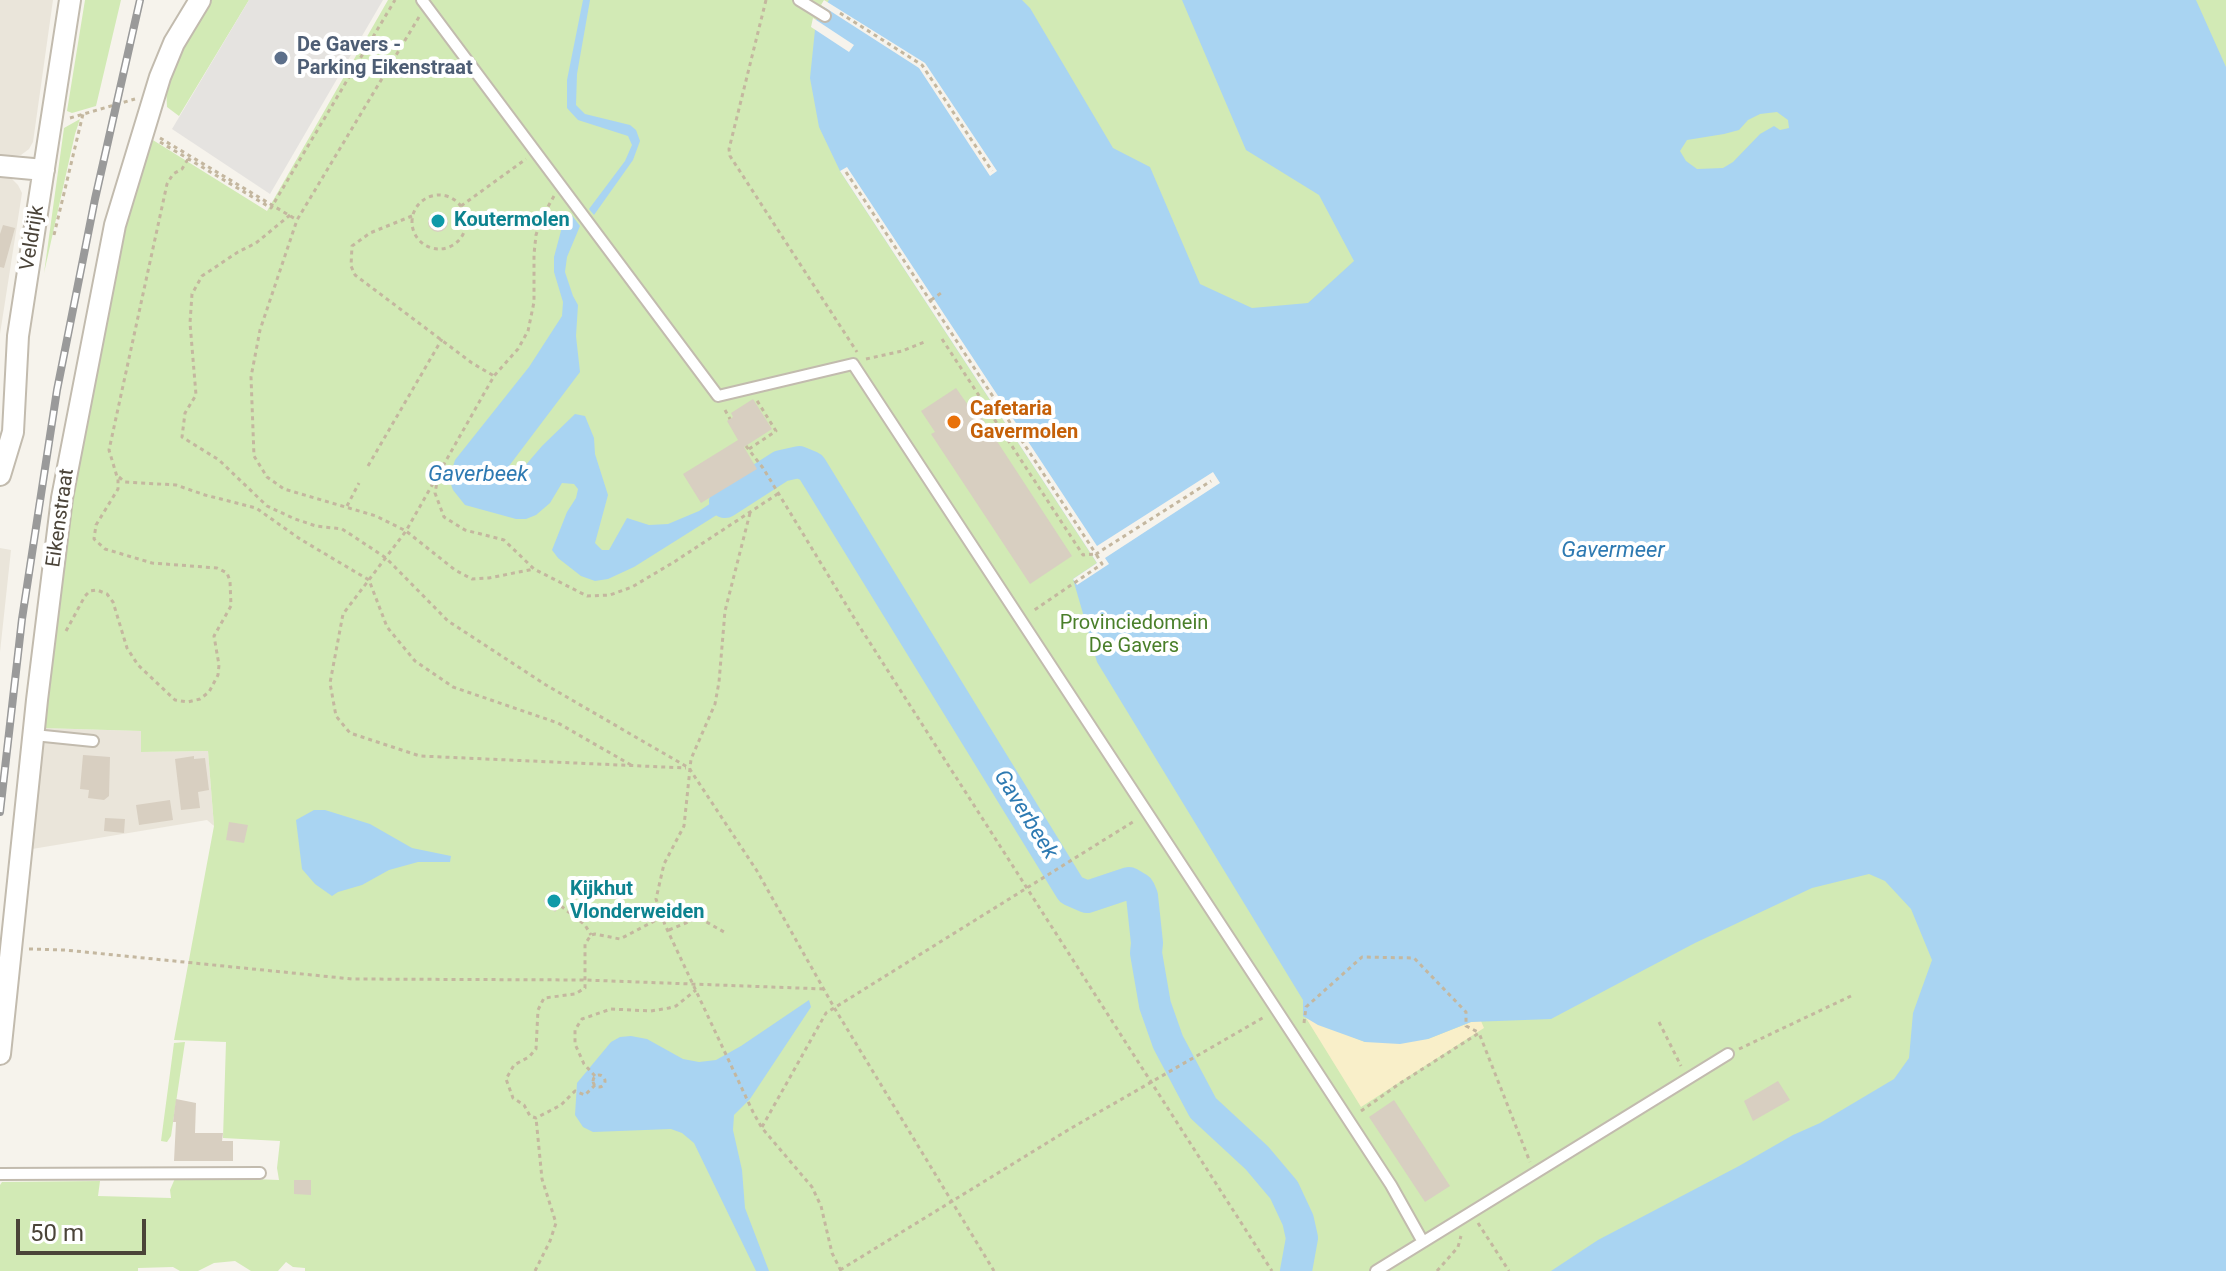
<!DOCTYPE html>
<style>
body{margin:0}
#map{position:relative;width:2226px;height:1271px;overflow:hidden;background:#f6f3ec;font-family:Roboto,sans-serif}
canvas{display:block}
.scale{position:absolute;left:16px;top:1219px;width:130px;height:36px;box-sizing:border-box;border:4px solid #4b4439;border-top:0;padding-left:10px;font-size:24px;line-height:28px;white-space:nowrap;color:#4b4439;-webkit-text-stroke:6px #fff;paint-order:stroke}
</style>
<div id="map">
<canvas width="2226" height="1271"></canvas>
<div class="scale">50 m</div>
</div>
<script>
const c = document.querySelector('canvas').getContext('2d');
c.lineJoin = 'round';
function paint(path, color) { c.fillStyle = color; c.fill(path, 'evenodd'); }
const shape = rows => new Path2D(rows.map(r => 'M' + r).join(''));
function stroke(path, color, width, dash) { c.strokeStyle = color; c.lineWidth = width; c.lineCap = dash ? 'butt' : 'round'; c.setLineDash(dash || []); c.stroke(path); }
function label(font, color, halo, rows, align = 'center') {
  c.font = font + ' Roboto,sans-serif'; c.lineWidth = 8; c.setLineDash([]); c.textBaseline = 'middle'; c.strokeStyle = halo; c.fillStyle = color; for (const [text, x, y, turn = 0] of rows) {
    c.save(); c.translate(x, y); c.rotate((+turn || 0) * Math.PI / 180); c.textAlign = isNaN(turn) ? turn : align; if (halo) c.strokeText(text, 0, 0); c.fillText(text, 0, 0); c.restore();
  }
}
const residential = shape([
 [0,0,53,0,33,142,29,149,21,155,0,157],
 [0,176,12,179,18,185,22,193,0,334],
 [0,548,11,550,0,652],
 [42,728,141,731,142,752,208,751,214,826,207,820,26,850]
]);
const green = shape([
 [85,0,121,0,96,106,72,113,67,111],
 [212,0,249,0,179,116,167,107,166,88,184,48],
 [388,0,2226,0,2226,1271,305,1271,305,1268,293,1267,286,1262,278,1271,251,1271,235,1261,214,1263,198,1271,180,1271,173,1267,138,1268,138,1271,0,1271,0,1185,2,1182,100,1181,98,1196,171,1198,170,1190,176,1176,279,1180,277,1168,280,1141,223,1138,226,1042,174,1040,214,826,208,751,141,752,141,731,42,728,64,534,122,227,148,137,267,211],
 [80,119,75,134,44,273,64,128],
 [185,1042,171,1136,167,1142,161,1141,174,1043]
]);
const sand = shape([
 [1306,1018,1365,1042,1428,1039,1471,1022,1481,1021,1484,1028,1361,1107]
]);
const parking = shape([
 [249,0,383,0,270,194,172,129]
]);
const water = shape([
 [583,0,590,0,577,74,576,105,585,114,630,125,636,130,640,141,633,160,594,215,589,209,625,161,632,145,628,136,578,120,567,108,567,80],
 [829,0,1022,0,1030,8,1113,148,1150,167,1200,284,1252,308,1308,303,1354,261,1319,195,1246,150,1182,0,2196,0,2226,67,2226,1271,1551,1271,1598,1240,1739,1166,1793,1135,1820,1123,1894,1079,1909,1058,1913,1013,1932,960,1911,909,1885,881,1869,874,1812,888,1695,943,1551,1019,1471,1022,1428,1039,1400,1044,1365,1042,1318,1025,1303,1016,1303,1000,1097,662,1073,579,1097,563,840,171,819,127,810,78,816,20],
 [1777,112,1788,120,1789,128,1780,130,1774,126,1760,134,1733,162,1723,168,1697,169,1686,161,1680,151,1687,140,1724,134,1739,130,1748,120,1760,114],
 [571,214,580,226,567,257,565,272,573,296,578,305,576,336,580,372,509,466,505,475,506,480,512,481,542,446,575,414,585,416,594,438,595,454,608,495,595,543,602,550,609,550,627,518,649,525,668,524,699,511,758,472,766,484,634,567,608,579,595,581,581,576,558,558,552,550,567,512,576,498,578,489,574,484,562,483,550,503,536,515,526,519,516,519,465,505,453,490,449,479,455,460,529,367,562,316,563,302,554,272,554,257,562,227],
 [314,810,325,810,370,824,412,848,451,856,450,862,418,862,389,870,362,885,338,892,332,896,315,884,302,869,296,820],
 [809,1000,811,1007,750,1099,734,1115,733,1130,742,1170,745,1208,769,1271,756,1271,694,1143,682,1133,671,1129,593,1132,583,1127,575,1115,577,1083,611,1042,620,1037,631,1036,647,1039,683,1059,699,1062,716,1060,741,1046]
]);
const pier = shape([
 [824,0,925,63,997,171,990,176,919,68,821,5],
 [813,18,854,45,849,52,811,27],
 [847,167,1097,546,1213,472,1220,483,1105,558,1109,564,1077,585,1073,579,1097,563,840,171]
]);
const river = shape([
 [725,502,781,466,799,462,811,467,1071,890,1087,897,1129,883,1139,889,1142,896,1147,943,1146,953,1155,1005,1168,1042,1203,1108,1257,1158,1284,1190,1298,1220,1302,1238,1296,1271]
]);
const building = shape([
 '428 222a10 10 0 1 1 20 0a10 10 0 1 1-20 0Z',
 [3,225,15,228,4,268,0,267,0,234],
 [956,388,970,408,974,406,1072,556,1030,584,931,434,935,432,921,411],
 [753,399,772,429,744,447,757,469,701,503,683,474,738,440,727,421,733,417,731,413],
 [83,755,110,757,109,796,104,800,88,798,89,790,80,789],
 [194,756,194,759,205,758,209,790,198,792,200,808,181,810,175,759],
 [170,800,173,820,139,825,136,805],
 [105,818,125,819,124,833,104,831],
 [229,822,248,825,244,843,226,840],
 [553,891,564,902,555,912,543,901],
 [1778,1081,1790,1100,1753,1121,1744,1101],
 [176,1099,196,1103,195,1133,223,1133,222,1141,233,1141,233,1161,174,1161,176,1122,173,1122],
 [1394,1100,1450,1186,1425,1202,1369,1117],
 [294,1180,311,1180,311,1195,294,1194]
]);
const path = shape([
 [766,0,729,149,730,156,857,352],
 [840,13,922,65,992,171],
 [419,17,297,220,260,330,251,377,254,456,267,477,284,489,376,516,406,531,455,570,472,579,489,578,534,569],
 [70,118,135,99],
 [160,138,297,220],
 [160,142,271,208,395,0],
 [846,172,1096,554,1211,481],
 '412 222a27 27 0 1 1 54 0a27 27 0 1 1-54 0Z',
 [554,196,541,219,536,235,534,254,534,302,528,331,518,349,494,376,406,531,343,614,330,683,336,716,350,733,420,756,686,768],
 [461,206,526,159],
 [290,215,256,243,238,252,202,276,192,294,190,323,196,395,185,413,182,437,219,460,267,506,295,519,316,526,342,529,353,536,386,558,448,621,546,685,689,768,757,871,835,1009,994,1271],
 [412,216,370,233,352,246,351,266,355,275,472,363,494,376],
 [54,235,83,114],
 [931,300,941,293],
 [942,339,1083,555,1096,554,1102,564,1033,611],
 [866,359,902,351,927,341],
 [725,410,730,419],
 [746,446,763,468,856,621,1272,1271],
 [749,449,776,431,756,399],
 [368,466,442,339],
 [119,477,125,482,176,485,205,495,256,508,300,539,369,580,387,627,415,661,453,687,558,723,631,765],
 [438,477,435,493,444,517,465,530,504,540,534,569,587,596,610,595,632,587,674,562,779,493],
 [347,506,359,483],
 [750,513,725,611,719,682,715,704,691,759,684,826,664,864,656,899,665,925,753,1112,762,1128,812,1187,821,1206,832,1253,841,1271],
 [66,631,85,596,90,591,97,590,107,594,113,602,127,648,138,665,175,700,188,702,200,699,209,692,218,675,219,665,214,636,231,606,230,581,227,573,217,568,152,563,105,549,94,539,96,525,118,489,118,480,109,450,167,184,173,174,182,169,188,159],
 [561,906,585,925,591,935],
 [669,930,693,920,703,920,724,932],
 [29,949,65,950,352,979,585,980,824,989],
 [1659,1022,1681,1066],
 [1304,1023,1306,1007,1362,957,1414,958,1466,1012,1466,1026,1478,1032],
 [1739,1049,1851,996],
 '593 1081a6 6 0 1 1 12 0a6 6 0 1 1-12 0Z',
 [595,1076,584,1064,575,1044,575,1030,582,1019,611,1009,651,1011,669,1008,676,1006,696,990],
 [595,1085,585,1095,575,1091,561,1105,536,1118,530,1116,524,1105,513,1098,506,1079,514,1065,529,1057,536,1049,538,1010,544,998,575,994,585,988,585,944,591,935,595,934,620,939,660,918],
 [1361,1111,1399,1084,1479,1033,1530,1162],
 [762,1127,826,1013,1136,820],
 [1478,1223,1509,1271],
 [840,1270,1068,1130,1266,1016],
 [535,1271,550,1241,556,1223,542,1179,536,1118],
 [1437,1271,1458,1247,1461,1236]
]);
const lane = shape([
 [422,0,718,396,853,364,1295,1038,1391,1185,1423,1242],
 [799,0,825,16],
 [34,735,93,741],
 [0,1174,260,1173],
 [1376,1271,1728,1054]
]);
const street = shape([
 [0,166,44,170],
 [0,475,13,432,18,336,70,0],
 [0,1054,37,700,62,498,115,225,160,77,174,43,200,0]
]);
const rail = shape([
 [0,812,22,619,57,390,95,199,140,0]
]);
const markers = [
 [281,58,8,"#5c6f8a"],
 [438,221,8,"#0f9aa8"],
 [954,422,8,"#e8710a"],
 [554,901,8,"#0f9aa8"]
];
const serviceNames = [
 ["De Gavers -",297,46],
 ["Parking Eikenstraat",297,69]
];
const cultureNames = [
 ["Koutermolen",454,221],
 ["Kijkhut",570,890],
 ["Vlonderweiden",570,913]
];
const streetNames = [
 ["Veldrijk",33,238,-81],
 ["Eikenstraat",61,518,-82]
];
const foodNames = [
 ["Cafetaria",970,410],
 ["Gavermolen",970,433]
];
const parkNames = [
 ["Provinciedomein",1134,624],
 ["De Gavers",1134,647]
];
const waterNames = [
 ["Gaverbeek",478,475],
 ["Gavermeer",1613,551],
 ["Gaverbeek",1025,815,58]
];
paint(residential, '#eae5da');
paint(green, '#d2eab5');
paint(sand, '#f9efc9');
paint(parking, '#e5e3e0');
paint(water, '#a9d4f2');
paint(pier, '#f6f3ec');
stroke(river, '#a9d4f2', 32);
paint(building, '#d8cfc1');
stroke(lane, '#c2bbae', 14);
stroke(street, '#c2bbae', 24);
stroke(path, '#c4b79f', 3, [4, 4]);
stroke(lane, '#fff', 10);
stroke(street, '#fff', 20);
stroke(rail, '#9a9a9a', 8);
stroke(rail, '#fff', 5, [15]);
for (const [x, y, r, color] of markers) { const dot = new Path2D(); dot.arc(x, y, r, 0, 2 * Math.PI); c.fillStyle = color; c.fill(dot); stroke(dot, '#fff', 3); }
label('bold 20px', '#4e5e75', '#fff', serviceNames, 'left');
label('bold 20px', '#0d838f', '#fff', cultureNames, 'left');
label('20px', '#4b4439', '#fff', streetNames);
label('bold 20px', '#c56008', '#fff', foodNames, 'left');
label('20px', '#4a7f2a', '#fff', parkNames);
label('italic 22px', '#2e7ab2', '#fff', waterNames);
</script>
